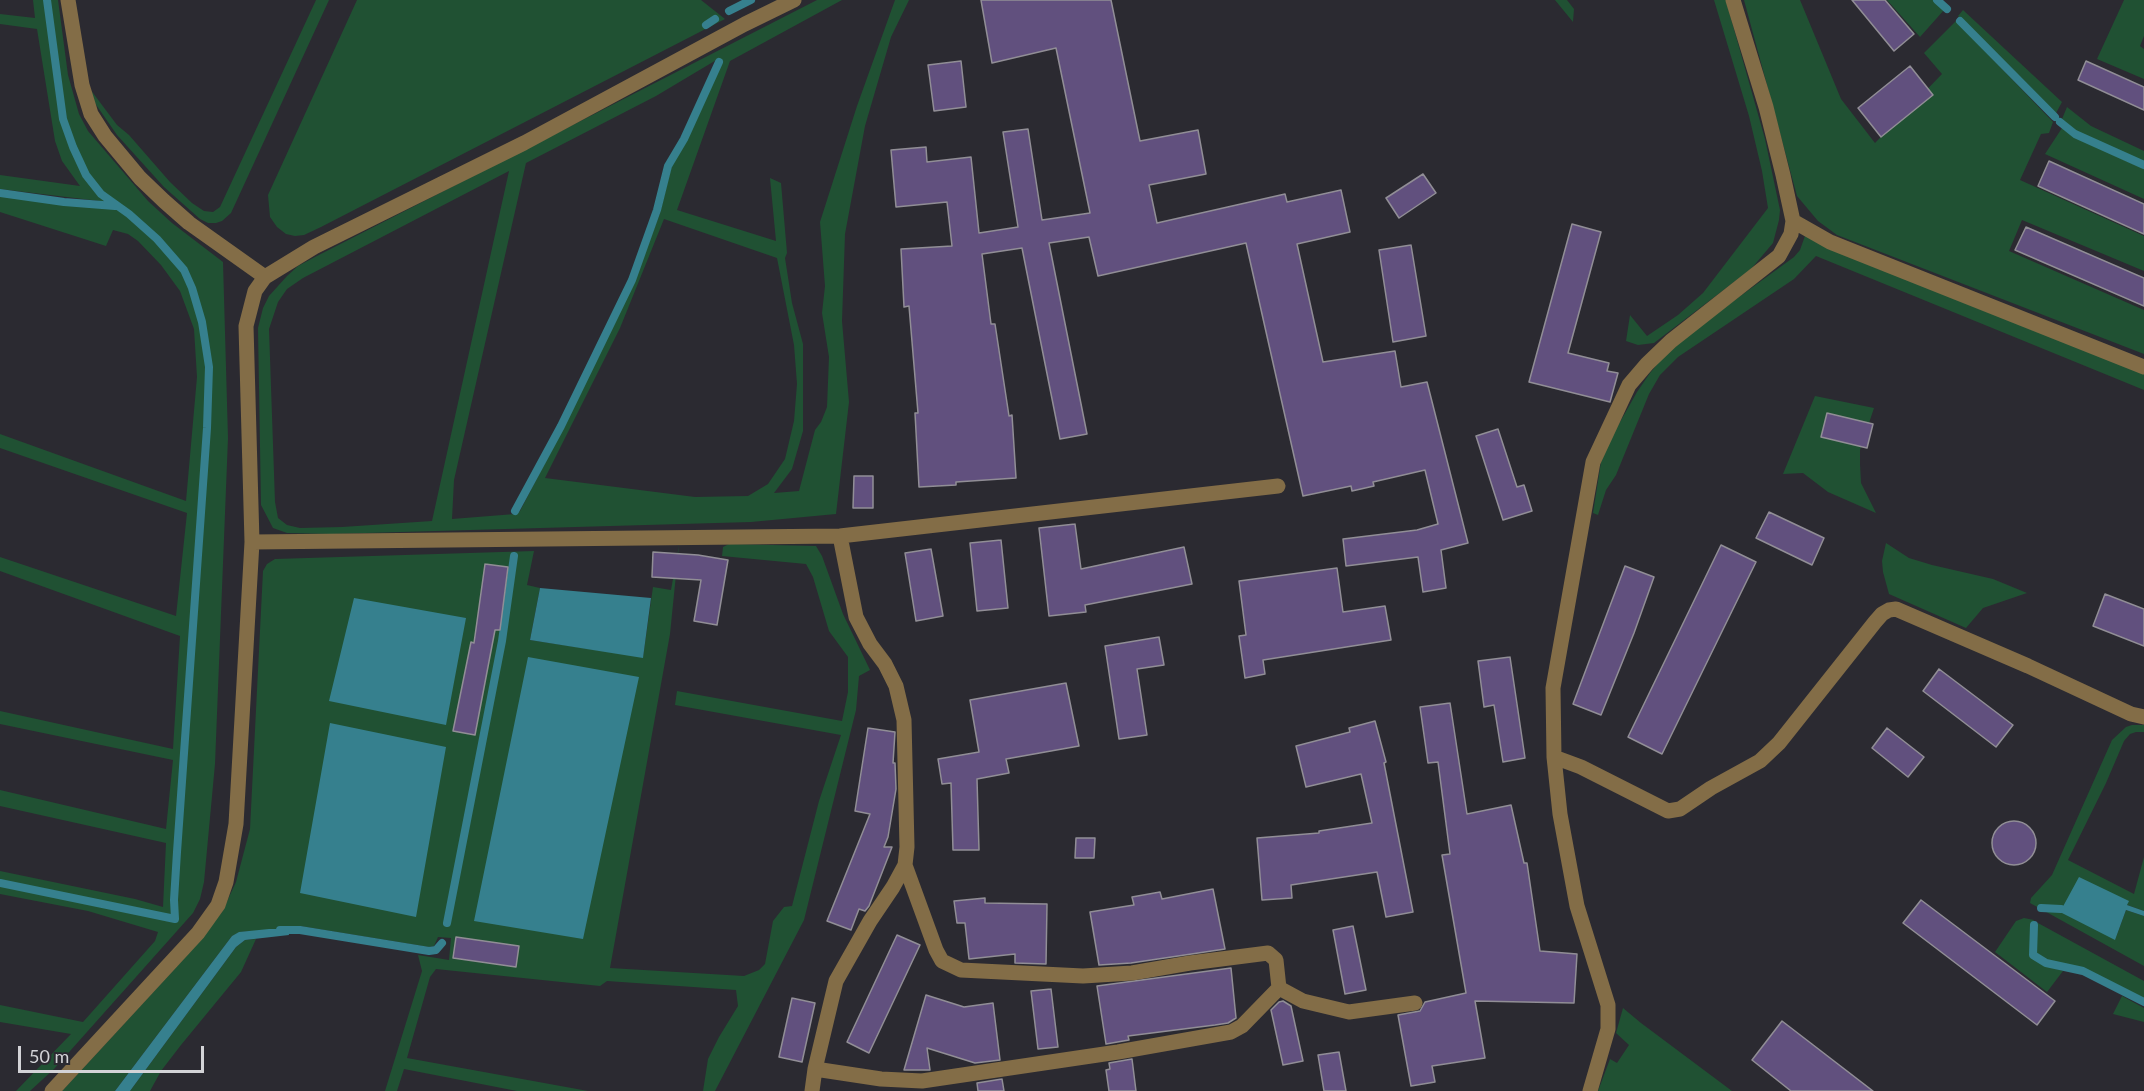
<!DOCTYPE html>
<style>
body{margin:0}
#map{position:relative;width:2144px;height:1091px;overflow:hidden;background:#2b2a31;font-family:Lato,sans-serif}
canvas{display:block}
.scale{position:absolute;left:18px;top:1046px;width:186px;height:27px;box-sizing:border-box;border:3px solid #d3d3d7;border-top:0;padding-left:8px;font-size:18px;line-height:21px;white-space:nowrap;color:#d3d3d7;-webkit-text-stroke:4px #2b2a31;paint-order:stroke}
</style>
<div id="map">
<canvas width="2144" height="1091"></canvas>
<div class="scale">50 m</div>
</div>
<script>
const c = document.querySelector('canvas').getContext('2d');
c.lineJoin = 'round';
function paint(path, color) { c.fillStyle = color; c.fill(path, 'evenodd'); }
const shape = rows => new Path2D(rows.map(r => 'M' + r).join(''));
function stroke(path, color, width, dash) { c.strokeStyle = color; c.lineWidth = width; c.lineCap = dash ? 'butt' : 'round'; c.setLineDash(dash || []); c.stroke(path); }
const green = shape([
 [33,0,45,0,62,119,71,147,84,176,100,196,108,202,0,189,0,175,80,186,62,161,55,141,37,29,0,24,0,14,35,18],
 [49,0,58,0,68,75,79,114,88,131,148,201,172,223,223,262,228,438,215,764,204,882,200,899,193,913,54,1069,30,1091,16,1091,71,1034,0,1022,0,1005,83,1022,155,941,158,932,88,911,0,894,0,886,171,921,176,921,177,919,176,900,190,712,211,367,204,321,194,287,186,270,158,238,130,213,102,193,88,174,75,146,65,118],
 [316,0,329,0,231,213,222,221,216,223,208,223,200,219,164,187,117,135,90,96,87,85,117,125,129,135,170,182,192,203,204,211,213,212,220,207],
 [357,0,701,0,725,19,321,227,304,235,295,236,286,234,277,227,270,217,268,195],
 [817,0,842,0,730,61,677,210,776,241,770,178,781,183,787,253,785,258,792,303,803,344,803,431,792,469,774,493,799,491,815,430,821,422,827,407,829,357,822,313,825,286,820,222,857,106,895,0,909,0,891,37,865,126,845,234,842,321,849,402,836,514,751,522,331,534,287,533,273,528,261,505,258,328,263,308,269,296,287,276,298,266,315,257],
 [718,59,722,61,671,168,660,213,635,280,569,417,520,511,515,514,452,519,454,480,526,163,656,96],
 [509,171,432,521,342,527,300,528,287,525,278,518,275,502,269,329,278,302,287,289,303,278],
 [664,219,777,258,794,345,797,384,794,421,785,459,768,484,748,496,695,497,545,478,620,328],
 [1555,0,1567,0,1574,9,1573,22],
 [1714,0,1726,0,1730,15,1765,139,1780,210,1779,220,1773,243,1751,269,1654,343,1638,345,1626,341,1630,315,1647,336,1678,315,1703,293,1768,208,1762,171,1749,116],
 [1744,0,1800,0,1841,99,1875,143,1942,74,1924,53,1956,21,2053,122,2049,133,2041,134,2020,180,2144,236,2144,271,2022,220,2009,251,2144,310,2144,354,1837,235,1818,221,1797,196],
 [1887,0,1934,0,1944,10,1920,37],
 [2124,0,2144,0,2144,36,2140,46,2144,49,2144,79,2097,59],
 [1963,10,2062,102,2055,115,1958,16],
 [2067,107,2091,126,2144,151,2144,163,2076,131,2062,119],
 [2062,128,2075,137,2144,169,2144,199,2045,154],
 [0,196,115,207,155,240,183,271,191,288,200,322,208,367,205,428,187,712,175,852,174,917,0,880,0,871,135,899,163,907,166,843,0,806,0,790,166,829,173,760,0,724,0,711,173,749,180,636,0,571,0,557,176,616,187,513,0,448,0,434,186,501,197,377,194,329,180,291,161,265,138,241,128,234,113,230,106,246,0,212],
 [1806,233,2144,373,2144,390,1816,256,1794,279,1678,357,1660,375,1649,394,1616,475,1606,490,1598,515,1593,513,1601,462,1611,438,1637,392,1650,373,1673,345,1794,257,1800,250],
 [1815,396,1874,408,1860,450,1860,464,1861,483,1876,513,1828,492,1803,473,1783,474],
 [1886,543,1909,558,1932,565,1993,579,2027,593,1983,608,1966,628,1889,594,1883,572,1882,561],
 [729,544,816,546,822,556,843,614,870,670,859,676,856,710,804,920,715,1091,703,1091,708,1059,719,1037,738,1006,736,990,607,981,600,986,436,969,430,977,407,1058,588,1091,517,1091,404,1069,397,1091,385,1091,422,971,418,955,449,960,451,938,438,937,434,946,429,947,300,926,288,929,240,932,232,936,115,1091,62,1091,180,963,222,912,236,882,250,829,263,571,267,564,275,559,534,551,527,585,540,588,530,640,643,657,653,587,671,590,679,545,670,634,610,968,744,976,759,970,765,964,773,921,784,907,792,906,819,801,841,735,675,705,677,691,842,721,848,692,848,657,829,631,813,577,806,564,722,556,723,547],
 [512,556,516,557,504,641,448,924,445,922,500,641],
 [2132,725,2144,725,2144,732,2136,732,2130,734,2124,741,2106,783,2068,860,2134,894,2144,857,2144,911,2127,905,2128,900,2115,940,2126,910,2144,916,2144,966,2030,903,2031,898,2052,875,2112,740,2126,727],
 [2024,918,2034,920,2031,927,2030,957,2044,965,2063,971,2047,992,1995,952,2016,921],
 [2038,923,2144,981,2144,1000,2083,969,2046,960,2035,955,2036,930],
 [256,939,241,972,181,1045,161,1071,150,1091,130,1091,236,947,245,940],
 [2122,996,2144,1008,2144,1022,2113,1014],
 [1623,1008,1641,1023,1732,1091,1598,1091,1610,1059,1617,1063,1629,1045,1616,1033]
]);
const water = shape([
 [540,588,651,598,643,658,530,640],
 [354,598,466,618,446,725,329,701],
 [528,657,639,677,583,939,474,921],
 [330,723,446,747,416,917,300,893],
 [2079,877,2129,901,2127,905,2144,911,2144,916,2126,910,2115,940,2060,912],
 [269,929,288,929,289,935,245,940,236,947,130,1091,115,1091,232,936,239,932]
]);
const stream = shape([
 [1937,0,1947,9],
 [729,11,751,0],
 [1960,21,2055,117],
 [706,25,715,19],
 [2060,122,2075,134,2144,165],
 [0,193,64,202,115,206],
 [515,511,561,426,632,280,657,210,668,166,684,139,719,62],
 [0,883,175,919,174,900,177,852,207,428,209,367,202,322,192,288,184,270,157,239,129,214,101,194,86,175,73,147,63,119,47,0],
 [2041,908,2061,909],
 [447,923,502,641,514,556],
 [2034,925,2033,955,2046,963,2083,971,2144,1002],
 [280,930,300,930,429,951,436,950,442,943]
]);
const building = shape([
 [981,0,1111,0,1140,141,1198,130,1206,174,1149,185,1157,223,1285,194,1287,202,1341,190,1350,232,1297,244,1323,362,1395,351,1401,387,1427,382,1468,543,1441,550,1446,588,1423,592,1418,557,1346,566,1343,539,1417,530,1438,524,1425,470,1373,482,1374,486,1352,491,1351,486,1303,496,1246,243,1098,276,1089,237,1049,243,1087,434,1060,439,1022,248,982,254,991,324,995,324,1009,416,1012,415,1016,478,956,482,956,485,919,487,915,413,918,413,909,306,904,307,901,249,952,246,947,202,896,207,891,150,926,147,927,162,971,157,979,233,1018,227,1003,132,1028,129,1042,220,1090,213,1056,48,992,63,981,0],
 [1852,0,1885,0,1914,34,1894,51,1852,0],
 [961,61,966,107,934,111,928,65,961,61],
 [2086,61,2144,87,2144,110,2078,80,2086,61],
 [1910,66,1933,95,1881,137,1858,108,1910,66],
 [2049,161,2144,204,2144,234,2038,186,2049,161],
 [1423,174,1436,193,1399,218,1386,198,1423,174],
 [1572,224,1601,232,1568,353,1609,363,1607,371,1618,373,1610,402,1529,382,1572,224],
 [2026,227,2144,278,2144,306,2015,250,2026,227],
 [1411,245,1426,336,1393,342,1379,250,1411,245],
 [1827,413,1873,424,1867,448,1821,437,1827,413],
 [1498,429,1517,487,1524,485,1532,511,1503,520,1476,436,1498,429],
 [854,476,873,476,873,508,853,508,854,476],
 [1769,512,1824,538,1812,565,1756,538,1769,512],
 [1075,524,1081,569,1184,547,1192,584,1085,605,1086,612,1049,616,1039,528,1075,524],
 [1001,540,1008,608,977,611,970,543,1001,540],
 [1721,545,1756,562,1662,754,1628,737,1721,545],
 [931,549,943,616,916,621,905,553,931,549],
 [653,552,698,555,728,560,717,625,694,621,701,580,652,577,653,552],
 [485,564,508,567,500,630,495,630,475,735,453,731,471,642,474,643,485,564],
 [1625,566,1654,577,1634,633,1601,715,1573,704,1625,566],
 [1337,568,1343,612,1385,606,1391,640,1263,660,1265,674,1245,678,1239,636,1246,635,1239,581,1337,568],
 [2105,594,2144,609,2144,646,2093,626,2105,594],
 [1159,637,1164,665,1137,669,1147,735,1119,739,1105,646,1159,637],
 [1510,657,1525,758,1503,762,1494,705,1484,707,1478,661,1510,657],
 [1939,669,2013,725,1996,747,1923,691,1939,669],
 [1066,683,1079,746,1006,759,1009,773,977,779,979,850,953,850,951,783,942,784,938,759,979,752,970,700,1066,683],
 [1450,703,1467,814,1511,805,1524,863,1527,863,1540,951,1577,954,1574,1003,1475,1001,1485,1058,1432,1066,1435,1082,1411,1086,1398,1015,1420,1011,1425,1002,1466,993,1442,855,1450,854,1438,762,1428,763,1420,707,1450,703],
 [1375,721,1386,762,1384,763,1413,912,1386,917,1377,872,1291,885,1292,898,1262,900,1257,838,1319,833,1319,831,1372,823,1361,774,1306,787,1296,746,1350,732,1349,728,1375,721],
 [868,728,895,732,893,763,895,763,896,789,888,837,884,847,892,847,869,906,865,911,859,909,851,930,827,921,870,814,855,811,868,728],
 [1887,728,1924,757,1908,777,1872,748,1887,728],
 '1992 843a22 22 0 1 1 44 0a22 22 0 1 1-44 0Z',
 [1076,838,1095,838,1094,858,1075,858,1076,838],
 [1213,889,1225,949,1131,963,1099,965,1090,912,1134,905,1132,897,1160,892,1162,899,1213,889],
 [985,898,985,903,1047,904,1046,964,1015,963,1015,954,969,959,965,923,957,923,954,901,985,898],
 [1921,900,2055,1001,2037,1025,1903,923,1921,900],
 [1353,926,1366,990,1345,994,1333,930,1353,926],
 [897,935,920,945,869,1053,847,1042,897,935],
 [456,937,519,946,516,967,453,958,456,937],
 [1231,968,1236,1018,1228,1023,1215,1025,1128,1036,1129,1040,1106,1044,1097,986,1231,968],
 [1051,989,1058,1047,1038,1049,1031,991,1051,989],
 [926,995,964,1007,993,1003,1000,1060,975,1063,927,1048,930,1070,904,1070,926,995],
 [792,998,815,1003,802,1062,779,1057,792,998],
 [1283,1001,1291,1006,1303,1061,1283,1065,1271,1010,1279,1002,1283,1001],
 [1782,1021,1873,1091,1791,1091,1752,1060,1782,1021],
 [1339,1052,1346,1091,1324,1091,1318,1055,1339,1052],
 [1132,1059,1136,1091,1109,1091,1106,1070,1110,1069,1109,1063,1132,1059],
 [1002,1079,1004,1091,978,1091,977,1083,1002,1079]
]);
const minor = shape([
 [68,0,82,85,91,114,105,136,140,178,164,201,189,223,265,277],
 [1793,221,1830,242,2144,367],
 [252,542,840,536,1278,486],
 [1554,757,1581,767,1668,811,1680,809,1711,788,1760,761,1779,743,1875,622,1882,614,1889,610,1896,609,2028,666,2131,714,2144,717],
 [1279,988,1303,1001,1349,1012,1415,1003],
 [815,1069,881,1079,922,1081,1118,1052,1231,1032,1242,1026,1279,988,1276,960,1268,953,1190,963,1132,973,1083,976,961,970,942,961,936,950,905,865],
 [52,1091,198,933,218,905,226,882,236,824,252,542,246,326,255,291,265,277,314,247,524,143,745,24,794,0],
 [812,1091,815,1069,836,981,870,921,893,887,905,865,907,847,904,720,896,686,885,664,870,644,856,617,840,536],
 [1590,1091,1608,1029,1608,1005,1577,906,1560,814,1554,757,1553,688,1593,462,1629,385,1647,364,1671,341,1779,256,1791,234,1793,221,1783,175,1766,107,1733,0]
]);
paint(green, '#205133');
paint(water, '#36808e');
stroke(stream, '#36808e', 8);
paint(building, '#61507e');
stroke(building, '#918e96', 1.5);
stroke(minor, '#836d47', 15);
</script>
